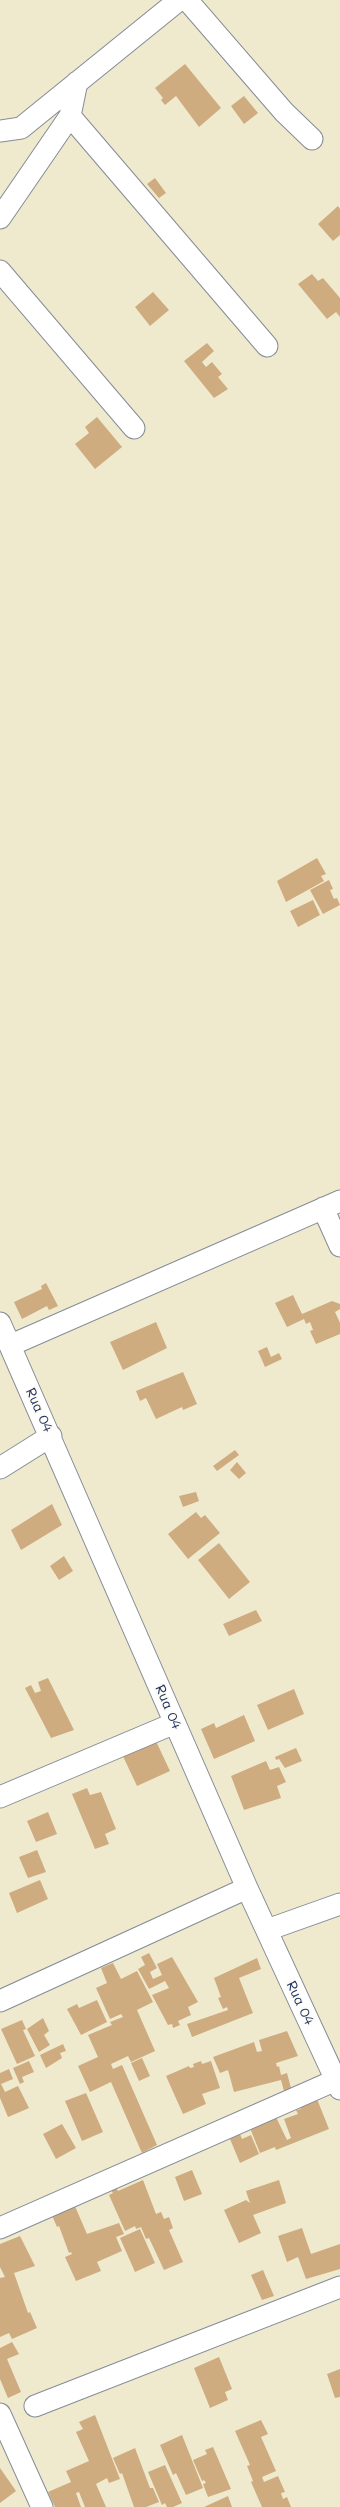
<!DOCTYPE html>
<style>
body{margin:0}
canvas{display:block;background:#efe9ce}
</style>
<canvas width="340" height="2507"></canvas>
<script>
const c = document.querySelector('canvas').getContext('2d');
c.lineJoin = 'round';
function paint(path, color) { c.fillStyle = color; c.fill(path, 'evenodd'); }
const shape = rows => new Path2D(rows.map(r => 'M' + r).join(''));
function stroke(path, color, width, dash) { c.strokeStyle = color; c.lineWidth = width; c.lineCap = dash ? 'butt' : 'round'; c.setLineDash(dash || []); c.stroke(path); }
function label(font, color, halo, rows, align = 'center') {
  c.font = font + ' Mali,sans-serif'; c.lineWidth = 4; c.setLineDash([]); c.textBaseline = 'middle'; c.strokeStyle = halo; c.fillStyle = color; for (const [text, x, y, turn = 0] of rows) {
    c.save(); c.translate(x, y); c.rotate((+turn || 0) * Math.PI / 180); c.textAlign = isNaN(turn) ? turn : align; if (halo) c.strokeText(text, 0, 0); c.fillText(text, 0, 0); c.restore();
  }
}
const building = shape([
 [185,64,221,108,199,127,176,96,165,105,161,100,163,98,155,88],
 [244,96,258,113,244,124,231,106],
 [155,178,166,193,159,198,147,184],
 [338,206,340,209,340,235,333,241,318,224],
 [312,274,318,281,323,278,340,298,340,317,336,312,327,319,298,284],
 [153,292,169,310,150,326,135,307],
 [207,343,214,351,202,362,206,367,212,362,222,374,218,377,228,389,214,398,184,361],
 [97,417,122,447,95,469,75,444,89,433,85,427],
 [317,858,326,874,321,876,324,881,286,902,277,881],
 [329,880,333,889,330,890,333,897,334,899,337,898,340,905,323,914,310,890],
 [313,900,320,915,298,927,290,911],
 [46,1283,58,1306,49,1310,47,1306,22,1319,14,1302,42,1289,41,1286],
 [293,1295,302,1314,332,1301,340,1304,340,1309,335,1312,340,1323,340,1334,316,1344,310,1331,313,1330,310,1322,306,1324,304,1319,287,1327,275,1303],
 [156,1322,167,1348,123,1370,110,1342],
 [267,1347,271,1357,279,1353,282,1359,265,1367,258,1351],
 [183,1372,197,1404,183,1410,182,1407,156,1419,146,1398,140,1401,136,1391],
 [235,1450,239,1455,217,1471,213,1466],
 [237,1462,246,1473,239,1479,230,1470],
 [196,1492,199,1501,183,1507,179,1496],
 [52,1504,62,1525,21,1550,11,1530],
 [196,1512,201,1518,205,1515,220,1533,188,1559,168,1534],
 [219,1543,250,1582,229,1599,198,1560],
 [64,1556,73,1571,59,1580,50,1566],
 [256,1610,262,1621,229,1636,223,1624],
 [48,1678,74,1730,51,1738,25,1688,31,1685,35,1693,41,1691,38,1682],
 [294,1689,304,1714,268,1730,257,1705],
 [244,1715,255,1741,214,1759,201,1729,214,1723,216,1728],
 [154,1737,170,1771,137,1786,121,1752],
 [296,1748,302,1761,285,1768,279,1759,276,1760,275,1757],
 [266,1761,270,1770,279,1767,286,1782,277,1786,281,1798,244,1810,231,1776],
 [87,1788,90,1795,101,1792,116,1829,105,1834,109,1844,95,1849,72,1794],
 [48,1812,57,1834,36,1842,27,1821],
 [37,1850,46,1872,28,1878,19,1857],
 [40,1880,48,1899,17,1913,9,1893],
 [149,1953,157,1968,150,1972,153,1979,162,1975,157,1964,172,1957,198,2002,188,2007,191,2015,178,2021,180,2025,173,2028,172,2024,168,2025,152,1995,169,1988,165,1981,149,1989,138,1969,145,1965,141,1957],
 [257,1958,261,1969,239,1978,253,2013,192,2037,187,2024,228,2010,227,2007,223,2009,218,1998,221,1997,214,1978],
 [113,1963,121,1979,137,1971,153,2002,137,2010,155,2051,131,2062,128,2056,111,2064,113,2069,122,2065,157,2145,142,2153,111,2082,90,2092,78,2066,98,2057,88,2035,112,2025,110,2022,123,2017,121,2014,110,2019,96,1988,107,1983,101,1968],
 [97,2000,107,2022,81,2035,67,2009,77,2004,79,2008],
 [43,2018,49,2031,44,2035,50,2045,39,2052,27,2029],
 [22,2020,26,2029,23,2030,35,2056,17,2064,1,2029],
 [287,2031,298,2056,276,2063,277,2067,279,2066,281,2075,287,2073,291,2088,284,2091,281,2080,234,2092,228,2070,220,2073,213,2057,254,2042,257,2052,262,2051,259,2040],
 [63,2044,66,2051,60,2053,62,2058,46,2068,40,2055],
 [142,2058,150,2076,139,2081,131,2063],
 [29,2061,34,2072,22,2077,24,2082,20,2084,13,2068],
 [201,2061,202,2064,211,2061,220,2088,202,2094,206,2104,183,2114,166,2076,189,2066,190,2068,194,2067,193,2064],
 [9,2069,13,2079,1,2084,5,2092,18,2086,29,2108,8,2117,0,2098,0,2073],
 [86,2093,103,2132,82,2141,65,2101],
 [317,2099,329,2129,276,2150,275,2147,260,2153,250,2128,276,2117,287,2140,291,2138,284,2119,298,2114,296,2110,301,2109,299,2106],
 [62,2124,76,2148,56,2159,43,2134],
 [240,2134,242,2139,251,2135,259,2154,240,2163,230,2139],
 [192,2170,202,2194,184,2201,175,2177],
 [143,2180,156,2214,161,2212,164,2219,169,2217,173,2228,169,2230,183,2262,164,2270,149,2238,146,2239,141,2227,136,2229,135,2226,125,2231,109,2195,113,2193,111,2190,116,2187,118,2191],
 [279,2180,286,2203,253,2215,261,2233,239,2243,224,2210,246,2200,250,2203,246,2191],
 [74,2204,87,2234,119,2223,124,2234,116,2237,122,2251,97,2262,101,2271,76,2281,65,2257,72,2254,71,2252,69,2253,59,2226,57,2227,51,2213],
 [302,2228,311,2254,340,2244,340,2269,306,2279,298,2257,287,2262,278,2236],
 [140,2229,155,2263,135,2272,120,2238],
 [20,2236,35,2266,14,2273,28,2313,30,2312,37,2328,12,2339,9,2333,0,2337,0,2278,5,2277,0,2267,0,2244],
 [263,2270,274,2296,262,2300,251,2275],
 [12,2342,19,2354,7,2359,21,2392,8,2398,0,2379,0,2348],
 [219,2357,232,2389,225,2392,228,2400,210,2408,194,2368],
 [340,2369,340,2397,335,2398,327,2374],
 [95,2415,120,2479,109,2483,107,2478,96,2484,106,2507,85,2507,79,2492,76,2493,81,2507,55,2507,48,2492,71,2482,66,2471,89,2461,76,2432,83,2429,79,2422],
 [261,2420,268,2434,261,2437,276,2471,262,2477,264,2482,278,2476,285,2492,281,2493,283,2499,287,2497,291,2507,262,2507,251,2482,253,2481,247,2466,250,2465,235,2431],
 [182,2435,203,2488,186,2495,176,2473,173,2475,160,2445],
 [213,2447,231,2489,208,2497,203,2484,206,2483,204,2480,202,2481,193,2460,207,2454,205,2450],
 [135,2448,150,2488,153,2488,159,2502,146,2507,134,2507,122,2473,120,2474,113,2458],
 [165,2465,182,2503,173,2507,167,2507,165,2503,162,2505,148,2472],
 [0,2468,16,2491,0,2503],
 [228,2496,232,2507,204,2507]
]);
const minor = shape([
 [187,0,284,112,312,139],
 [77,82,70,116,267,346],
 [0,131,21,128,179,0],
 [0,218,70,116],
 [0,271,134,428],
 [323,1208,340,1246],
 [0,1323,247,1888,340,2089],
 [11,1345,340,1201],
 [0,1468,51,1436],
 [0,1797,175,1723],
 [267,1930,340,1904],
 [0,2001,247,1888],
 [0,2228,336,2080],
 [35,2406,340,2287],
 [0,2414,42,2507]
]);
const streetNames = [
 ["Rua 04",39,1410,66],
 ["Rua 04",168,1707,67],
 ["Rua 04",300,2003,65]
];
paint(building, '#cfac7f');
stroke(minor, '#858c96', 23);
stroke(minor, '#fff', 21);
label('14px', '#1b2f5e', '#fdfcf7', streetNames);
</script>
